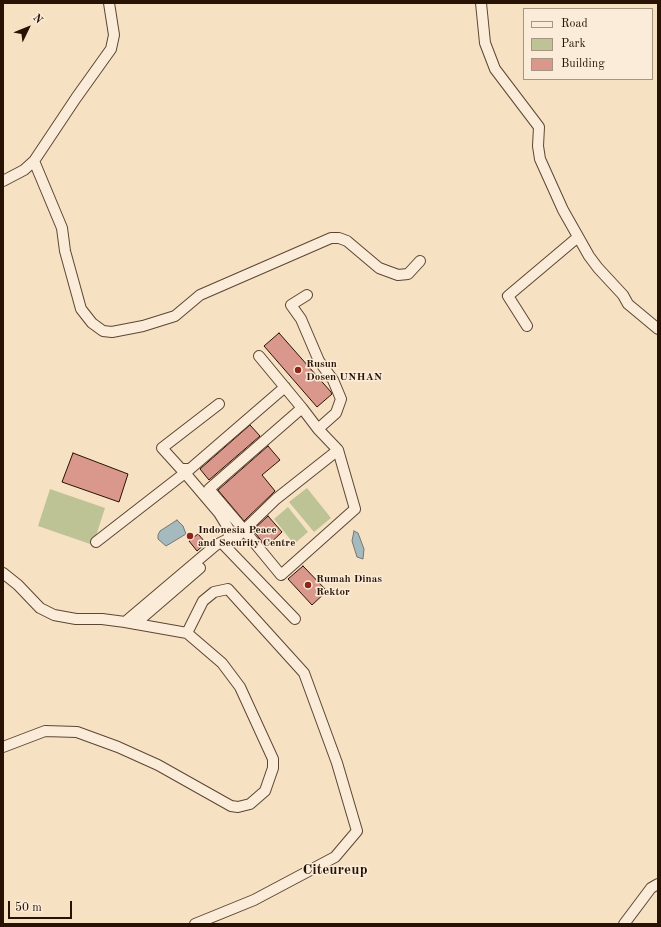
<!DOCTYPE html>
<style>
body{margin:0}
#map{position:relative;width:661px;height:927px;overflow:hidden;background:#f7e1c3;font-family:"Old Standard TT",serif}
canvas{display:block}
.frame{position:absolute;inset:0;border:4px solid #281204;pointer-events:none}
.legend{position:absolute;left:523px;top:8px;width:130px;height:72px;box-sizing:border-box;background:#faecd8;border:1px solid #a69583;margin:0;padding:5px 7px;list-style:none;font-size:12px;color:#281204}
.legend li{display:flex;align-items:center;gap:8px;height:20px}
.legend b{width:20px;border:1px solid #a69583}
.north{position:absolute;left:8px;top:8px;width:40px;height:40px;-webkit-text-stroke:3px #faecd8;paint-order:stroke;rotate:47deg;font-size:11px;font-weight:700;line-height:16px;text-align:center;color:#281204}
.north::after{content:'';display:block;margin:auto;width:14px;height:18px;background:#281204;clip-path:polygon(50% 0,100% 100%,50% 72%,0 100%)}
.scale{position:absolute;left:8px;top:901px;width:64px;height:18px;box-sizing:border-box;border:2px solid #281204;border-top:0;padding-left:5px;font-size:12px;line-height:14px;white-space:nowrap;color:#281204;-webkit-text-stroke:3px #faecd8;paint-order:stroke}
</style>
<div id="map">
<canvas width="661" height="927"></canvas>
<div class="frame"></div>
<ul class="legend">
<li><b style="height:5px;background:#faecd8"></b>Road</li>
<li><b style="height:11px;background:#bdc394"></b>Park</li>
<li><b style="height:11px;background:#da978b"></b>Building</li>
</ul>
<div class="north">N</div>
<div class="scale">50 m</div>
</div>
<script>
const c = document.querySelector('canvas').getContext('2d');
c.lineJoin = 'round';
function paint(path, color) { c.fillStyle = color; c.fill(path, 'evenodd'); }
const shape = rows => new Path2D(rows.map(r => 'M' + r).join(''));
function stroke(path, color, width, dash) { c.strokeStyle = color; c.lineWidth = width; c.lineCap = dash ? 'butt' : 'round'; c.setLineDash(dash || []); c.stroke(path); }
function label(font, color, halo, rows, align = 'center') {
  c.font = font + ' "Old Standard TT",serif'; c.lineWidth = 3; c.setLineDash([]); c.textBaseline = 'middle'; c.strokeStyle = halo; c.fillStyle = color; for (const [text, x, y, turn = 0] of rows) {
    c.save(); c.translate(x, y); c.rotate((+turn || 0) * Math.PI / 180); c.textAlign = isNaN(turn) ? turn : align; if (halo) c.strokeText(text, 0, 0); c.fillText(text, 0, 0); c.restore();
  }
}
const green = shape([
 [307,488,331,518,314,532,289,502],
 [50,489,105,508,93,545,38,526],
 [288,507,308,532,294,544,274,519]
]);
const water = shape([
 [177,520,183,526,186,534,166,546,158,539,158,535,160,531,177,520],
 [354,531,358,533,364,549,363,559,357,557,352,541,354,531]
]);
const building = shape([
 [279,333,331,392,332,394,317,407,264,346,279,333],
 [250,425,260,436,209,480,200,469,250,425],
 [268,446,280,460,262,475,275,491,244,521,218,490,268,446],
 [73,453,128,474,119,502,62,482,73,453],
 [268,516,282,532,266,547,253,530,268,516],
 [198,534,206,543,197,551,189,541,198,534],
 [303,566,327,591,312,605,288,579,303,566]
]);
const minor = shape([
 [481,3,485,43,495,69,539,127,538,146,540,159,563,210,589,256,598,268,623,295,628,304,658,329],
 [34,161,62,228,65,251,81,309,92,323,103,331,112,332,143,326,175,316,200,295,331,238,339,238,347,241,379,268,398,275,408,274,420,261],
 [3,181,24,170,34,161,76,98,111,49,114,35,109,3],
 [307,295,291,305,301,319,319,361,333,380,341,399,336,413,318,429],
 [527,326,508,296,578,237],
 [302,408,318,429,338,450,276,499,244,530,281,575,355,509,338,450],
 [190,469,181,469,162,448,219,404],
 [185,473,219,513,230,531,228,539,224,543],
 [96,542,190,469,285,387],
 [223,544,295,619],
 [3,573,18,585,40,608,54,615,76,619,102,619,125,622,187,633,222,663,240,687,273,759,273,768,265,791,250,804,238,807,231,806,158,765,118,747,77,732,45,731,3,747],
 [125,622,216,545,228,539,233,541,244,530,209,489,302,408,259,356],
 [135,624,200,568],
 [187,633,203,601,214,592,228,589,304,673,337,763,357,831,335,857,254,900,195,924],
 [624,924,651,888,658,884]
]);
const markers = [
 [298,370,4,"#8f2418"],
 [190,536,4,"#8f2418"],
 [308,585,4,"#8f2418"]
];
const poiNames = [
 ["Rusun",306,364],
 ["Dosen UNHAN",306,377],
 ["Indonesia Peace",198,530],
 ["and Security Centre",198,543],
 ["Rumah Dinas",316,579],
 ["Rektor",316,592]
];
const districtNames = [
 ["Citeureup",335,870]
];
paint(green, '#bdc394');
paint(water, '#a4babf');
stroke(water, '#727774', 1);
paint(building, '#da978b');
stroke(building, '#281204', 1);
stroke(minor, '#5c4634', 12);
stroke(minor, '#faecd8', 10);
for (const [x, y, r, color] of markers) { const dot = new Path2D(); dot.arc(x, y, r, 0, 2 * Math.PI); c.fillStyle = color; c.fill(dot); stroke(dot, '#faecd8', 1.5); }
label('bold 11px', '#281204', '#faecd8', poiNames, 'left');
label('bold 15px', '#281204', '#faecd8', districtNames);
</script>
